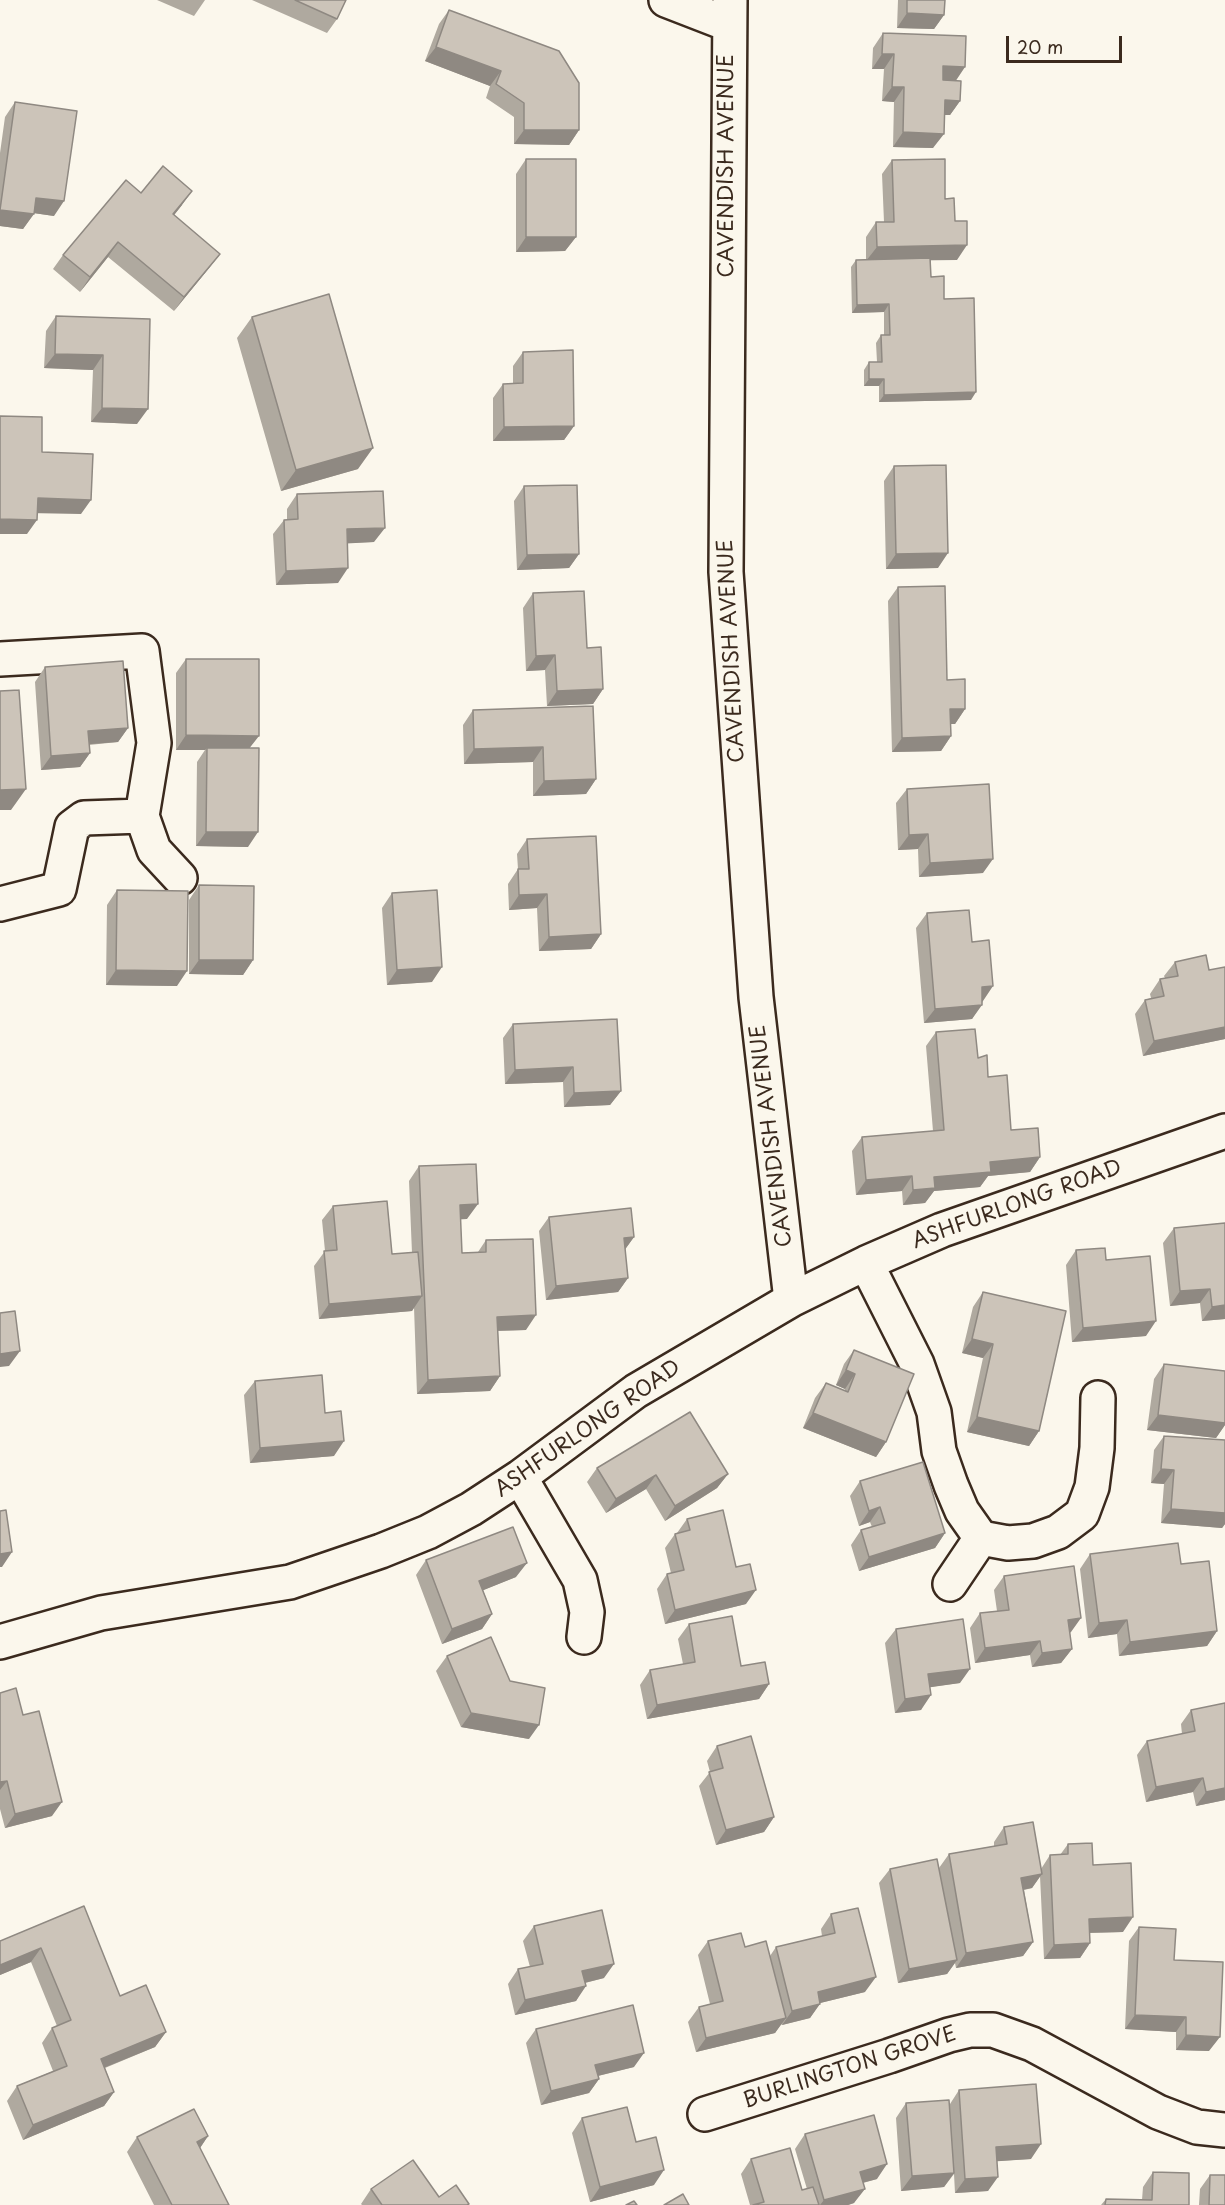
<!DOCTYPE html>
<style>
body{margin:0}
#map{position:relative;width:1225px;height:2205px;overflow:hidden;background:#fbf7ec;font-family:"Playpen Sans",sans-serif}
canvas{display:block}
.scale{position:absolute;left:1006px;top:36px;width:116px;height:27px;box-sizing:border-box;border:3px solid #3b2a1e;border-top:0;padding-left:8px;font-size:18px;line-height:21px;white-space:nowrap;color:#3b2a1e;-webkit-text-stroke:4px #fbf7ec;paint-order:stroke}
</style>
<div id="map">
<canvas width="1225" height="2205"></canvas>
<div class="scale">20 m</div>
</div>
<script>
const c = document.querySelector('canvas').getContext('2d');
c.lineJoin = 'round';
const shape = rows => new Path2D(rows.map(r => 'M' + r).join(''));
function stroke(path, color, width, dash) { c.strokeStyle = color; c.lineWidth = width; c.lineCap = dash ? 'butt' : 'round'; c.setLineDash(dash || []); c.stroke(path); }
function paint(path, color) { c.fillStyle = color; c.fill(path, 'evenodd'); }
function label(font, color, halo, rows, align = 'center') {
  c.font = font + ' "Playpen Sans",sans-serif'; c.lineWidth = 4.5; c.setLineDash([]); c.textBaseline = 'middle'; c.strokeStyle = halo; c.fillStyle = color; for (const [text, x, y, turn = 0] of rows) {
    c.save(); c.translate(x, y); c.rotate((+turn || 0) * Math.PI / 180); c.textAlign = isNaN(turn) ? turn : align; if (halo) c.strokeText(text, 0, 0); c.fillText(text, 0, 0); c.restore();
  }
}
const street = shape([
 [666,0,728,24],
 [730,0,726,572,756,997,791,1300],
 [0,659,142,651,154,743,142,816,154,850,180,878],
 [0,904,59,889,72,827,84,818,142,816],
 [866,1263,917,1364,934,1412,939,1451,951,1485,962,1511,981,1538,1008,1543,1033,1541,1058,1532,1082,1514,1092,1487,1097,1448,1098,1398],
 [520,1477,580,1580,587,1612,584,1637],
 [950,1584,981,1538],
 [0,1642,101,1613,290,1582,381,1551,428,1532,471,1509,520,1477,636,1391,791,1300,866,1263,942,1230,1225,1131],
 [705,2114,889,2056,949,2035,970,2030,993,2030,1032,2044,1158,2112,1197,2127,1225,2130]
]);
const wall = shape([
 [157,0,205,0,194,16],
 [252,0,346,0,337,19,327,33],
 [898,0,945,0,944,15,934,29,897,28],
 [449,10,579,130,569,145,514,144,514,117,486,98,490,86,425,61,439,24],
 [883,33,956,80,960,101,950,115,944,115,933,148,893,147,894,102,882,101,884,69,872,69,873,48],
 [15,102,54,216,34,213,23,229,0,226,0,153,5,117],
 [526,159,576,237,565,251,516,252,516,174],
 [892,160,945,199,955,221,957,260,931,260,931,277,944,299,971,400,879,402,879,386,864,386,864,370,869,362,877,362,876,343,881,335,884,335,884,312,852,313,851,267,856,260,866,260,866,237,876,222,884,222,882,174],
 [141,193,182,205,174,215,220,254,209,268,174,311,108,257,80,292,53,269,63,255],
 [56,316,150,319,137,424,91,422,93,370,44,368,46,331],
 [252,317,358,469,281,491,237,338],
 [523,352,574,426,564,440,493,441,493,398,503,384,513,384,513,366],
 [894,466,938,568,886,569,884,481],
 [524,486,579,554,569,568,517,570,514,501],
 [297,494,374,542,347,543,338,583,276,585,273,534,284,520,287,520,287,509],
 [898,587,947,680,965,709,955,724,951,724,951,736,941,751,892,752,888,601],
 [533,593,587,648,603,689,593,704,547,706,545,670,526,671,523,608],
 [186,659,250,748,248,847,196,846,197,762,205,750,176,750,176,673],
 [45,667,128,728,118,742,89,745,90,753,80,767,41,770,35,682],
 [593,706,596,779,586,794,533,796,533,762,464,764,463,725,473,710],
 [907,789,983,873,919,877,918,849,898,850,896,803],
 [527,839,601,934,591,949,539,951,537,908,509,910,508,884,518,869,517,854],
 [199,885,253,960,243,975,189,974,189,900],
 [117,890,177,986,106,985,107,905],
 [392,893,432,982,387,985,382,908],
 [927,913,972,942,983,1001,972,1019,924,1023,916,928],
 [1175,962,1209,970,1225,967,1225,1039,1143,1056,1135,1014,1145,1000,1151,998,1150,994,1160,979,1165,978,1164,976],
 [513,1024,621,1091,610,1105,564,1107,563,1082,505,1084,503,1038],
 [936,1032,978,1058,988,1077,1011,1130,1040,1157,1030,1172,988,1176,980,1187,934,1191,925,1203,903,1205,902,1191,856,1195,852,1151,862,1137,933,1131,926,1046],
 [419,1166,467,1219,460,1219,462,1253,478,1252,486,1240,526,1330,498,1331,500,1376,490,1391,417,1394,414,1307,412,1311,319,1319,314,1266,325,1251,322,1220,333,1206,392,1254,412,1253,409,1181],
 [549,1217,634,1237,625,1249,628,1278,618,1292,546,1300,539,1231],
 [1225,1223,1225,1319,1202,1321,1200,1303,1170,1306,1163,1243,1174,1228],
 [1076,1250,1106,1260,1146,1336,1072,1342,1066,1265],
 [983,1292,1039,1431,1029,1446,967,1432,983,1358,962,1353,973,1307],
 [854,1350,886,1442,876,1457,803,1428,815,1398,826,1383,844,1391,845,1389,836,1385,844,1364],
 [1164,1364,1225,1371,1225,1425,1216,1438,1147,1430,1154,1379],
 [255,1381,325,1413,334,1456,250,1463,244,1395],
 [1164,1436,1225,1440,1225,1524,1222,1528,1161,1523,1164,1484,1151,1483,1154,1450],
 [597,1468,728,1474,717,1488,665,1521,646,1489,606,1513,587,1482],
 [860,1481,945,1533,935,1548,859,1571,851,1545,861,1530,872,1527,870,1522,859,1526,850,1496],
 [687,1519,736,1567,746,1604,665,1624,657,1589,667,1574,671,1573,665,1548,675,1534,677,1533],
 [1090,1554,1181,1564,1217,1631,1207,1646,1119,1656,1117,1634,1088,1638,1080,1569],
 [426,1560,516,1577,483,1590,492,1614,482,1629,442,1644,416,1575],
 [1004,1576,1071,1632,1070,1633,1072,1649,1061,1663,1032,1667,1030,1655,975,1663,970,1628,980,1613,997,1611,994,1590],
 [689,1624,741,1666,769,1684,759,1699,647,1719,640,1685,650,1670,683,1664,678,1639],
 [896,1629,960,1683,930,1687,921,1710,895,1713,885,1643],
 [447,1656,529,1739,461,1727,436,1671],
 [0,1693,23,1715,52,1816,5,1828,0,1809],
 [1191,1710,1225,1800,1196,1806,1193,1792,1146,1802,1137,1755,1147,1741,1182,1734,1181,1724],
 [717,1746,774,1817,764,1832,716,1845,699,1786,710,1772,707,1761],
 [1004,1827,1041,1869,1050,1855,1060,1855,1068,1844,1093,1865,1123,1932,1090,1933,1090,1943,1080,1958,1044,1959,1040,1876,1032,1888,1024,1890,1033,1942,1023,1956,956,1968,955,1963,947,1974,898,1983,879,1883,890,1869,939,1868,949,1854,994,1846,994,1842],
 [84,1906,120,1996,166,2032,155,2047,105,2068,114,2092,104,2106,23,2140,7,2101,17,2086,53,2071,42,2043,52,2028,57,2026,31,1962,0,1975,0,1941],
 [831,1914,865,1992,820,2003,810,2018,782,2025,781,2024,775,2033,696,2052,688,2022,699,2007,710,2004,698,1955,708,1941,745,1947,770,1956,776,1947,822,1936,821,1929],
 [534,1926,604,1978,585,1983,576,2001,515,2015,508,1984,518,1969,530,1967,523,1941],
 [1139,1927,1174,1960,1209,2051,1176,2050,1176,2032,1125,2029,1129,1941],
 [536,2029,634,2067,598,2076,599,2079,589,2093,541,2105,526,2043],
 [959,2090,1031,2159,997,2161,988,2191,955,2193,954,2174,944,2187,901,2191,896,2118,906,2103,950,2104],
 [582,2118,636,2142,654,2185,590,2202,572,2133],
 [805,2134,877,2179,863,2183,854,2203,848,2205,750,2205,741,2174,751,2159,802,2190,807,2189,795,2149],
 [208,2136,200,2148,229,2205,154,2205,127,2152,137,2137],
 [1153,2172,1189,2205,1101,2205,1106,2199,1142,2200,1143,2187],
 [1210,2175,1225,2205,1199,2205,1200,2189],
 [371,2189,439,2197,468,2205,362,2205,361,2204]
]);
const shadedWall = shape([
 [907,13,944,15,934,29,897,28],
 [436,47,501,71,490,86,425,61],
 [882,54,894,54,884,69,872,69],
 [943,66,965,67,955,82,933,81],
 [892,87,904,87,894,102,882,101],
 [945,100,960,101,950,115,935,115],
 [524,130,579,130,569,145,514,144],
 [903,132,944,134,933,148,893,147],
 [192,191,182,205,163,229,173,214],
 [36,198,64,201,54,216,26,212],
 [0,210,34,214,23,229,0,226],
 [526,237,576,237,565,251,516,252],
 [118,242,108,257,80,292,90,277],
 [967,245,957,260,866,261,877,247],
 [220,254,209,268,174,311,184,297],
 [889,304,884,312,852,313,857,305],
 [55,354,103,355,93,370,44,368],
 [869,379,884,379,879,386,864,386],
 [976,392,971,400,879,402,884,395],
 [102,408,148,409,137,424,91,422],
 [574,426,564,440,493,441,504,427],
 [373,448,358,469,281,491,296,470],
 [38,498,91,500,81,514,28,513],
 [0,519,37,520,27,534,0,534],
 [385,528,374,542,337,544,347,529],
 [948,553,938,568,886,569,896,554],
 [579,554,569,568,517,570,527,555],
 [348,568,338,583,276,585,286,571],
 [555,655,545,670,526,671,536,656],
 [603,689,593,704,547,706,557,691],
 [950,709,965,709,955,724,940,724],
 [128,728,118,742,78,745,88,731],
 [186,735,259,736,248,750,207,748,205,750,176,750],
 [951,736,941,751,892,752,902,738],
 [543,747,533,762,464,764,474,749],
 [90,753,80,767,41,770,51,756],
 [596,779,586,794,533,796,544,781],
 [26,789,11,810,0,810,0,790],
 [206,832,258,832,248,847,196,846],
 [928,834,918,849,898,850,909,835],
 [993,859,983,873,919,877,930,863],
 [547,894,537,908,509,910,519,895],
 [601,934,591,949,539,951,549,937],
 [199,960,253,960,243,975,189,974],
 [442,967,432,982,387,985,397,970],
 [116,970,187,971,177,986,106,985],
 [993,986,983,1001,971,1002,982,987],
 [982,1005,972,1019,924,1023,935,1009],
 [1225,1027,1225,1039,1143,1056,1154,1041],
 [573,1067,563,1082,505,1084,515,1070],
 [621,1091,610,1105,564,1107,574,1093],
 [1040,1157,1030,1172,988,1176,980,1187,934,1191,925,1203,903,1205,913,1190,934,1177,990,1162],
 [912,1176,902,1191,856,1195,866,1180],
 [478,1204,467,1219,450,1220,460,1205],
 [634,1237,624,1251,624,1238],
 [628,1278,618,1292,546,1300,556,1286],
 [1210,1289,1200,1303,1170,1306,1180,1291],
 [422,1296,412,1311,319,1319,329,1304],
 [1225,1305,1225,1319,1202,1321,1212,1307],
 [536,1315,526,1330,487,1331,497,1317],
 [1156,1321,1146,1336,1072,1342,1083,1328],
 [972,1339,993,1344,983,1358,962,1353],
 [20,1351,9,1366,0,1367,0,1354],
 [846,1370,855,1374,845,1389,836,1385],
 [500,1376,490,1391,417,1394,428,1380],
 [813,1413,886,1442,876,1457,803,1428],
 [1158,1415,1225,1423,1225,1425,1216,1438,1147,1430],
 [977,1417,1039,1431,1029,1446,967,1432],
 [344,1441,334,1456,250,1463,260,1448],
 [1161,1469,1174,1470,1164,1484,1151,1483],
 [728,1474,717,1488,665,1521,675,1506],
 [656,1475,646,1489,606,1513,616,1499],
 [880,1507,870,1522,859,1526,869,1511],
 [1171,1509,1225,1513,1225,1524,1222,1528,1161,1523],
 [945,1533,935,1548,859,1571,869,1557],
 [12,1552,2,1567,0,1567,0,1554],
 [527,1563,516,1577,469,1596,479,1581],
 [756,1590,746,1604,665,1624,675,1610],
 [492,1614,482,1629,442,1644,452,1629],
 [1081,1618,1071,1632,1058,1634,1068,1620],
 [1127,1620,1117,1634,1088,1638,1099,1623],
 [1217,1631,1207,1646,1119,1656,1130,1642],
 [1040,1641,1030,1655,975,1663,985,1648],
 [1072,1649,1061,1663,1032,1667,1042,1653],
 [970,1669,960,1683,918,1689,928,1674],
 [769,1684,759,1699,647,1719,657,1705],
 [931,1695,921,1710,895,1713,905,1699],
 [471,1713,539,1725,529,1739,461,1727],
 [1203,1778,1193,1792,1146,1802,1156,1787],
 [7,1781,0,1790,0,1782],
 [1225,1788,1225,1800,1196,1806,1206,1792],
 [62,1802,52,1816,5,1828,15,1814],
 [774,1817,764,1832,716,1845,726,1830],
 [1042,1874,1032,1888,1011,1892,1021,1878],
 [1133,1917,1123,1932,1079,1933,1089,1919],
 [1033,1942,1023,1956,956,1968,966,1953],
 [1090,1943,1080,1958,1044,1959,1054,1945],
 [41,1948,31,1962,0,1975,0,1965],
 [957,1960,947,1974,898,1983,909,1969],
 [614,1964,604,1978,572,1986,582,1971],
 [876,1977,865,1992,808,2006,818,1992],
 [586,1986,576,2001,515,2015,525,2000],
 [820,2004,810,2018,782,2025,792,2011],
 [1135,2015,1186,2017,1176,2032,1125,2029],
 [786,2018,775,2033,696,2052,706,2038],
 [166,2032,155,2047,91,2073,101,2059],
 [1186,2035,1220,2037,1209,2051,1176,2050],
 [644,2053,634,2067,585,2079,595,2065],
 [599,2079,589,2093,541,2105,551,2091],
 [114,2092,104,2106,23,2140,33,2125],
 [208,2136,198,2151,197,2142],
 [1041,2144,1031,2159,986,2162,996,2147],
 [887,2164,877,2179,850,2186,860,2172],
 [664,2170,654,2185,590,2202,600,2187],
 [954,2173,944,2187,901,2191,912,2176],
 [998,2177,988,2191,955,2193,965,2179],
 [865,2189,854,2203,848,2205,820,2205,824,2200]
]);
const building = shape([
 [295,0,346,0,337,19,295,0],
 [907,0,945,0,944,15,907,13,907,0],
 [449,10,559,51,579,83,579,130,524,130,524,103,496,84,501,71,436,47,449,10],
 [883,33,966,36,965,67,943,66,943,80,961,81,960,101,945,100,944,134,903,132,904,87,892,87,894,54,882,54,883,33],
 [15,102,77,111,64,201,36,198,34,214,0,210,15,102],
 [526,159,576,159,576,237,526,237,526,159],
 [945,159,945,199,954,198,955,221,967,221,967,245,877,247,876,222,894,222,892,160,945,159],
 [163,166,192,191,173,214,220,254,184,297,118,242,90,277,63,255,126,180,141,193,163,166],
 [930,258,931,277,944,276,944,299,974,298,976,392,884,395,884,379,869,379,869,362,882,362,881,335,890,335,889,304,857,305,856,260,930,258],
 [329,294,373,448,296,470,252,317,329,294],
 [56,316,150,319,148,409,102,408,103,355,55,354,56,316],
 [573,350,574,426,504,427,503,384,523,383,523,352,573,350],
 [0,416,42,417,42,452,93,454,91,500,38,498,37,520,0,519,0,416],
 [946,465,948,553,896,554,894,466,946,465],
 [577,485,579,554,527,555,524,486,577,485],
 [383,491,385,528,347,529,348,568,286,571,284,520,298,519,297,494,383,491],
 [945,586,947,680,965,679,965,709,950,709,951,736,902,738,898,587,945,586],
 [584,591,587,648,601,647,603,689,557,691,555,655,536,656,533,593,584,591],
 [186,659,259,659,259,736,186,735,186,659],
 [123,661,128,728,88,731,90,753,51,756,45,667,123,661],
 [19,690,26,789,0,790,0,691,19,690],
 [593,706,596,779,544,781,543,747,474,749,473,710,593,706],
 [207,748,259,748,258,832,206,832,207,748],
 [989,784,993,859,930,863,928,834,909,835,907,789,989,784],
 [596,836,601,934,549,937,547,894,519,895,518,869,529,869,527,839,596,836],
 [199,885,254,886,253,960,199,960,199,885],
 [117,890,188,891,187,971,116,970,117,890],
 [437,890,442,967,397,970,392,893,437,890],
 [969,910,972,942,989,940,993,986,982,987,982,1005,935,1009,927,913,969,910],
 [1206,955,1209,970,1225,967,1225,1027,1154,1041,1145,1000,1164,996,1160,979,1178,976,1175,962,1206,955],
 [617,1019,621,1091,574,1093,573,1067,515,1070,513,1024,617,1019],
 [975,1029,978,1058,987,1055,988,1077,1007,1075,1011,1130,1038,1128,1040,1157,990,1162,991,1172,934,1177,935,1188,913,1190,912,1176,866,1180,862,1137,944,1130,936,1032,975,1029],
 [476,1164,478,1204,460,1205,462,1253,486,1252,486,1240,533,1239,536,1315,497,1317,500,1376,428,1380,419,1166,476,1164],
 [387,1201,392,1254,418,1252,422,1296,329,1304,324,1251,337,1250,333,1206,387,1201],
 [631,1208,634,1237,624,1238,628,1278,556,1286,549,1217,631,1208],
 [1225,1223,1225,1305,1212,1307,1210,1289,1180,1291,1174,1228,1225,1223],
 [1105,1248,1106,1260,1150,1256,1156,1321,1083,1328,1076,1250,1105,1248],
 [983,1292,1066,1311,1039,1431,977,1417,993,1344,972,1339,983,1292],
 [15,1311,20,1351,0,1354,0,1313,15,1311],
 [854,1350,914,1374,886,1442,813,1413,826,1383,848,1392,855,1374,846,1370,854,1350],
 [1164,1364,1225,1371,1225,1423,1158,1415,1164,1364],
 [322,1375,325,1413,341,1411,344,1441,260,1448,255,1381,322,1375],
 [690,1412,728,1474,675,1506,656,1475,616,1499,597,1468,690,1412],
 [1164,1436,1225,1440,1225,1513,1171,1509,1174,1470,1161,1469,1164,1436],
 [923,1462,945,1533,869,1557,861,1530,885,1523,880,1507,869,1511,860,1481,923,1462],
 [6,1510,12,1552,0,1554,0,1511,6,1510],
 [723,1510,736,1567,750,1564,756,1590,675,1610,667,1574,684,1570,675,1534,690,1530,687,1519,723,1510],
 [513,1527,527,1563,479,1581,492,1614,452,1629,426,1560,513,1527],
 [1178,1543,1181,1564,1209,1561,1217,1631,1130,1642,1127,1620,1099,1623,1090,1554,1178,1543],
 [1074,1566,1081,1618,1068,1620,1072,1649,1042,1653,1040,1641,985,1648,980,1613,1009,1610,1004,1576,1074,1566],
 [732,1616,741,1666,765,1662,769,1684,657,1705,650,1670,695,1662,689,1624,732,1616],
 [963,1619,970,1669,928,1674,931,1695,905,1699,896,1629,963,1619],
 [491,1637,510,1681,545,1688,539,1725,471,1713,447,1656,491,1637],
 [16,1688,23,1715,39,1711,62,1802,15,1814,7,1781,0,1782,0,1693,16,1688],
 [1225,1703,1225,1788,1206,1792,1203,1778,1156,1787,1147,1741,1195,1731,1191,1710,1225,1703],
 [751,1736,774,1817,726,1830,709,1772,723,1768,717,1746,751,1736],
 [1033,1822,1042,1874,1021,1878,1033,1942,966,1953,949,1854,1007,1844,1004,1827,1033,1822],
 [1092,1843,1093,1865,1131,1863,1133,1917,1089,1919,1090,1943,1054,1945,1050,1855,1068,1854,1068,1844,1092,1843],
 [937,1859,957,1960,909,1969,890,1869,937,1859],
 [84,1906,120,1996,146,1985,166,2032,101,2059,114,2092,33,2125,17,2086,67,2066,52,2028,71,2020,41,1948,0,1965,0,1941,84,1906],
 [858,1908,876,1977,818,1992,820,2004,792,2011,776,1947,835,1933,831,1914,858,1908],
 [602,1910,614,1964,582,1971,586,1986,525,2000,518,1969,543,1964,534,1926,602,1910],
 [1139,1927,1176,1929,1174,1960,1223,1962,1220,2037,1186,2035,1186,2017,1135,2015,1139,1927],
 [741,1933,745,1947,766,1941,786,2018,706,2038,699,2007,723,2001,708,1941,741,1933],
 [633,2005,644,2053,595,2065,599,2079,551,2091,536,2029,633,2005],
 [1036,2084,1041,2144,996,2147,998,2177,965,2179,959,2090,1036,2084],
 [949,2100,954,2173,912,2176,906,2103,949,2100],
 [627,2107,636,2142,656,2137,664,2170,600,2187,582,2118,627,2107],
 [194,2109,208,2136,197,2142,229,2205,172,2205,137,2137,194,2109],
 [874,2115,887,2164,860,2172,865,2189,824,2200,805,2134,874,2115],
 [790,2148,802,2190,813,2187,819,2205,753,2205,764,2202,751,2159,790,2148],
 [413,2160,439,2197,456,2185,469,2204,467,2205,382,2205,371,2189,413,2160],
 [1153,2172,1189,2173,1189,2205,1105,2205,1106,2199,1152,2200,1153,2172],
 [1210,2175,1225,2175,1225,2205,1209,2205,1210,2175],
 [683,2194,689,2205,664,2205,683,2194],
 [634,2201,637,2205,626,2205,634,2201]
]);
const streetNames = [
 ["CAVENDISH AVENUE",727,166,-90],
 ["CAVENDISH AVENUE",732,651,-93],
 ["CAVENDISH AVENUE",772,1136,-97],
 ["ASHFURLONG ROAD",1017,1205,-20],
 ["ASHFURLONG ROAD",588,1429,-35],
 ["BURLINGTON GROVE",850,2068,-18]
];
stroke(street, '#3b2a1e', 38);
stroke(street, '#fbf7ec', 33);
paint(wall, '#afa99f');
paint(shadedWall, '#8f8982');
paint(building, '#ccc4b9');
stroke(building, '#8f8982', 1.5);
label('21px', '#3b2a1e', '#fbf7ec', streetNames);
</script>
